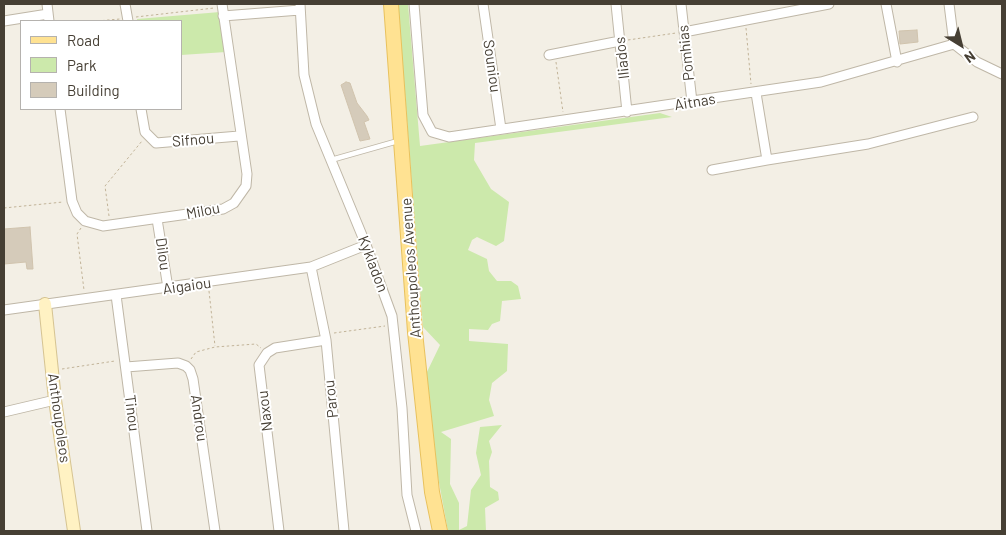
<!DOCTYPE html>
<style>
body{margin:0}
#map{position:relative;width:1006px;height:535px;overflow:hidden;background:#f3efe5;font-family:Barlow,sans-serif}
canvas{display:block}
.frame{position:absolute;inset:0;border:5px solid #463f34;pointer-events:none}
.legend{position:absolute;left:20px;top:20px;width:162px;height:90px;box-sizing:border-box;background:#fff;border:1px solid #b5b2ae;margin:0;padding:6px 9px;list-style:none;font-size:15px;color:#463f34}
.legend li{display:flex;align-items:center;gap:10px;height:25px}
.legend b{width:25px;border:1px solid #b5b2ae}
.north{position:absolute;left:936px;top:20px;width:50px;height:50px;-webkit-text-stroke:4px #fff;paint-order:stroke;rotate:144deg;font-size:14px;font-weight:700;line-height:20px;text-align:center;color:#463f34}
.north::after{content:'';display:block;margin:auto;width:18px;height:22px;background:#463f34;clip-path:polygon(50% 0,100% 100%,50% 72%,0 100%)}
</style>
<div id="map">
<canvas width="1006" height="535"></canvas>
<div class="frame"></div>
<ul class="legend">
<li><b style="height:6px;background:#ffe292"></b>Road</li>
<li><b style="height:14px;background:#cce9ab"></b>Park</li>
<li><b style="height:14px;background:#d5cbba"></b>Building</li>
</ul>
<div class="north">N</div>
</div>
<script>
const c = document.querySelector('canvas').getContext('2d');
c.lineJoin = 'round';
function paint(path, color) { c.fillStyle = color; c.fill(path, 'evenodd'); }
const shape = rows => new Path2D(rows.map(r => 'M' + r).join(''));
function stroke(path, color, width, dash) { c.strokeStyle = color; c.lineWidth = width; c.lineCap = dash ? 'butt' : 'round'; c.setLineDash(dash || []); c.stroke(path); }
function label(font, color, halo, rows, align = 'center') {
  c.font = font + ' Barlow,sans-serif'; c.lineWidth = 4; c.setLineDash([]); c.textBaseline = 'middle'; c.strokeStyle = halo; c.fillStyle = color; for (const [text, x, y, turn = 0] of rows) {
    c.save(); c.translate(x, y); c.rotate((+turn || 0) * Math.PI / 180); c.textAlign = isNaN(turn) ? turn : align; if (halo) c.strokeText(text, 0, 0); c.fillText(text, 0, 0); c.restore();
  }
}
const green = shape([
 [398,4,408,4,420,146,660,113,672,117,475,143,474,160,491,189,509,202,504,241,496,246,477,237,472,240,468,250,487,259,489,271,497,281,511,281,518,286,521,299,502,301,500,321,492,324,488,330,469,329,469,341,508,344,507,371,492,383,489,400,494,416,441,432,451,439,450,484,459,503,459,530,467,526,471,490,481,475,476,453,480,427,502,425,489,441,492,452,489,461,490,487,498,492,499,500,485,508,486,531,448,531,430,434,426,374,440,345,423,327],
 [220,12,226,52,181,55,181,21,137,21,137,19]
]);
const building = shape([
 [917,30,918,42,900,44,899,31,917,30],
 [346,82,350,83,357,103,367,116,369,120,364,122,370,139,360,141,341,85,346,82],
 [30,227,33,269,27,269,26,262,4,264,4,229,30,227]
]);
const path = shape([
 [136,17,214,8],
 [97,21,120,19],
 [746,28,751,84],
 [628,40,676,33],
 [556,62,563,112],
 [4,208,63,202],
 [109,216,105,186,142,141],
 [81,228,77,234,84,290],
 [209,291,215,346],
 [334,333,385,326],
 [191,359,196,352,215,347,256,344,261,348],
 [62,369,115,361]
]);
const lane = shape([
 [331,160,398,141]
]);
const street = shape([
 [47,4,49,21],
 [125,4,128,21],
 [300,4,304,75,316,124,366,245,392,316,402,408,407,495,416,531],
 [414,4,423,115,432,132,449,137,821,82,954,44],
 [483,4,501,129],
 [616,4,627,112],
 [681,4,692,102],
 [886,4,897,62],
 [949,4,954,44],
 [223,16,300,10],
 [4,21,48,14],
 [684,32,829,4],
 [954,44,977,62,1002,74],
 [549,55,620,41],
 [60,109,72,201,77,213,85,221,103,226,223,209,234,203,246,186,247,174,222,4],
 [141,109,145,132,156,143,239,136],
 [767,160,868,144,973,117],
 [712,170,767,160,756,93],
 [157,219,168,288],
 [311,267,326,340,344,531],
 [116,295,147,531],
 [4,310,311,267,366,245],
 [126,367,178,363,186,366,190,370,193,379,215,531],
 [4,412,55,400],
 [279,531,259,365,267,353,275,348,326,340]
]);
const secondary = shape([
 [45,304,55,400,74,531]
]);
const primary = shape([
 [391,4,415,332,432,492,440,531]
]);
const streetNames = [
 ["Pomhias",686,53,-96],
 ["Iliados",622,58,-96],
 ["Souniou",492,66,82],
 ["Aitnas",695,102,-9],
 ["Sifnou",193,140,-5],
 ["Milou",203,211,-11],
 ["Dilou",163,254,82],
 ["Kykladon",373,264,69],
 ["Anthoupoleos Avenue",411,268,-94],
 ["Aigaiou",187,286,-8],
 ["Parou",331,399,-96],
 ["Naxou",265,411,-97],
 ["Tinou",132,413,83],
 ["Anthoupoleos",59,418,82],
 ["Androu",199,418,82]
];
paint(green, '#cce9ab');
paint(building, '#d5cbba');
stroke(building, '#d0c3ad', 1);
stroke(lane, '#bfb7a7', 6);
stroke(street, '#bfb7a7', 11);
stroke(secondary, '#d6c492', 14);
stroke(primary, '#e8c15d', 16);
stroke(path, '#c1b398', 1, [2.5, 2.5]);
stroke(lane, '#fff', 4.5);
stroke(street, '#fff', 9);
stroke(secondary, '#fff2c3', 12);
stroke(primary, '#ffe292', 14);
label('15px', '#463f34', '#fff', streetNames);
</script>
